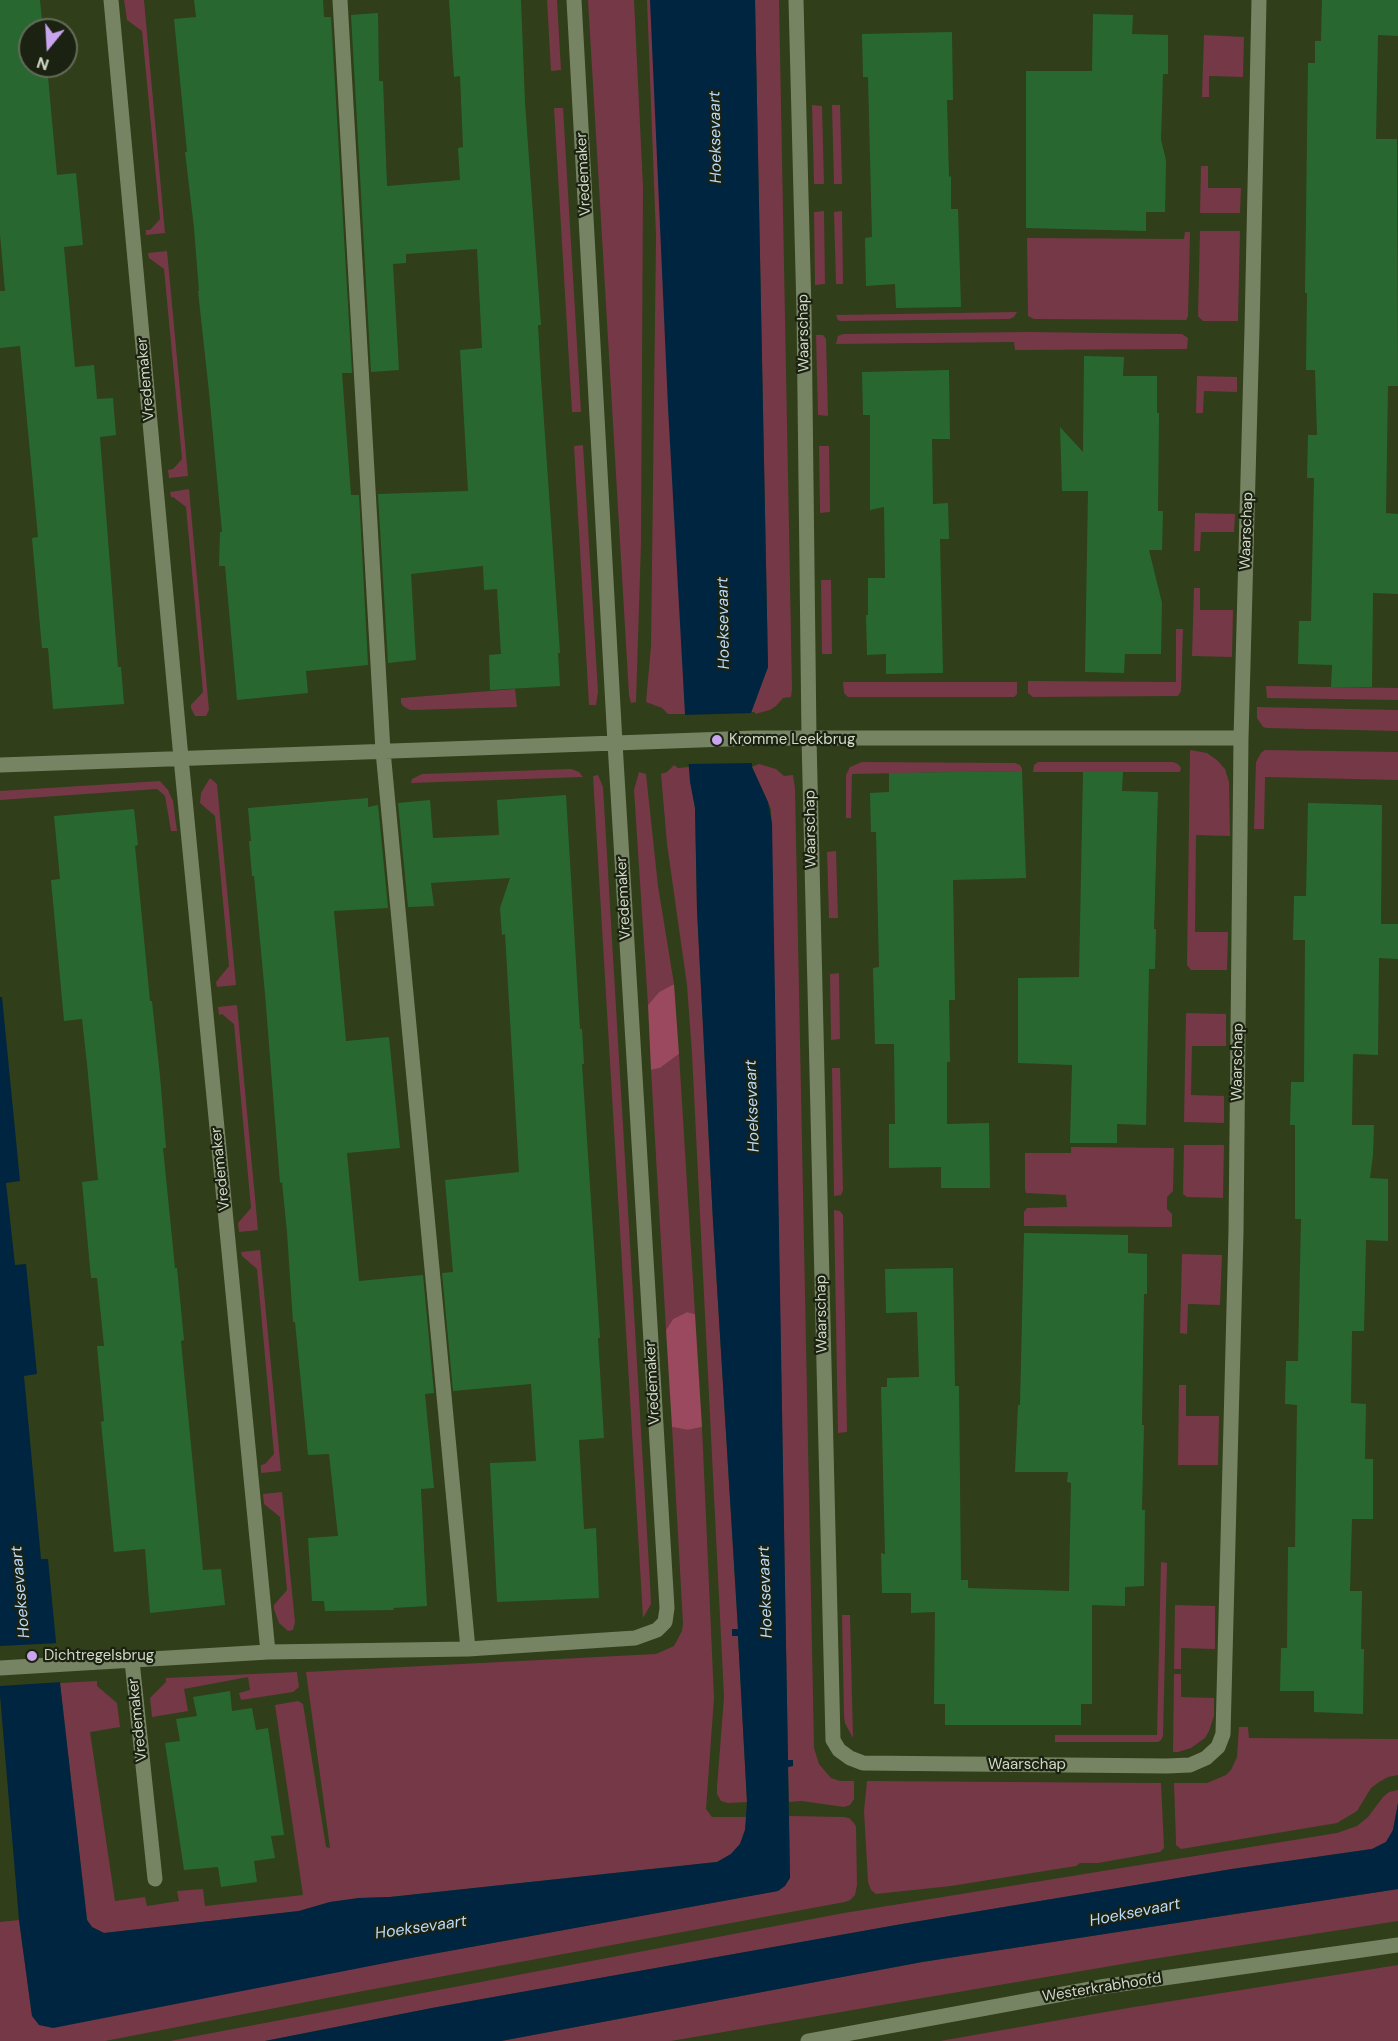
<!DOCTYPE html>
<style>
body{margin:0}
#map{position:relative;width:1398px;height:2041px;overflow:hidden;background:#303e19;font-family:"DM Sans",sans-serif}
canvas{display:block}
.north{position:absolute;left:18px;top:18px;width:60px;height:60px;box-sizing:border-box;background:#1c2212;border:2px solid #646b59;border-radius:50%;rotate:198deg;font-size:16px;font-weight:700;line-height:24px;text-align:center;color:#d0d9c4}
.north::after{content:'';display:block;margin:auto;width:21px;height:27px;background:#c8a5ee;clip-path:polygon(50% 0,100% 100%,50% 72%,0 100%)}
</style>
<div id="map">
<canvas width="1398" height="2041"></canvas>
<div class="north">N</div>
</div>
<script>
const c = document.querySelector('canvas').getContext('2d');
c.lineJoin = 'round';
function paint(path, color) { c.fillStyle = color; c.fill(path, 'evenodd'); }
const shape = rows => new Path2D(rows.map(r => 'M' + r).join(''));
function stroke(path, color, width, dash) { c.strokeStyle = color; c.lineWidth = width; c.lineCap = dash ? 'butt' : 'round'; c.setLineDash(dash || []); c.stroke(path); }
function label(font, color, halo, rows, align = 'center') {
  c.font = font + ' "DM Sans",sans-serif'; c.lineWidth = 4.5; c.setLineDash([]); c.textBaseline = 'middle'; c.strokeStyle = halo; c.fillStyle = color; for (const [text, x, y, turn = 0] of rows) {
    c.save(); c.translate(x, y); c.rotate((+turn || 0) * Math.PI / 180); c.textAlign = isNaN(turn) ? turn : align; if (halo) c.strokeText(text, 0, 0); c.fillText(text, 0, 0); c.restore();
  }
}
const green = shape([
 [124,0,144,0,165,233,146,235,146,230,150,230,160,219,142,31,127,20],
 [547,0,557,0,561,70,551,71],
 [588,0,634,0,643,187,642,366,641,543,636,702,631,703,629,695],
 [647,0,675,0,685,714,668,714,662,708,646,702,651,646,656,236],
 [755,0,779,0,792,689,791,697,783,698,776,706,770,710,755,714,755,712,751,712,768,667],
 [1204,35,1244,37,1243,77,1209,76,1209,97,1202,97],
 [812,105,822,106,824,184,814,184],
 [832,105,840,105,842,184,834,184],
 [554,108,563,108,581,412,572,412],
 [1201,166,1208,166,1208,188,1241,188,1240,213,1200,213],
 [824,211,825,284,815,285,814,212],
 [842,211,843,284,836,284,834,212],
 [1200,231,1240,231,1238,321,1203,321,1198,316],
 [1185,232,1190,232,1188,316,1186,320,1034,319,1028,316,1027,238,1184,239],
 [167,251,188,476,169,478,168,470,173,469,182,459,164,269,149,258,148,253],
 [1017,312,1014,317,1009,319,840,321,838,320,836,315],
 [1029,332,1182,334,1188,338,1187,349,1015,350,1014,342,836,344,838,336,843,334],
 [816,335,823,335,826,339,828,416,818,415],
 [1197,376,1237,377,1237,392,1204,391,1203,413,1196,413],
 [583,445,598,692,596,705,589,705,574,446],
 [819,446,829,446,830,512,820,513],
 [189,489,209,710,206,716,195,716,191,708,191,705,203,692,186,507,173,497,171,497,170,492],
 [1195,513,1235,514,1234,532,1201,532,1200,551,1194,551],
 [821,580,831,580,832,654,822,654],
 [1194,588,1200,588,1200,610,1233,610,1232,657,1192,656],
 [1176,629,1183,629,1181,691,1178,696,1033,697,1028,693,1028,681,1176,682],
 [843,682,1017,682,1017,694,1014,697,848,697,844,693],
 [1266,686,1398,688,1398,700,1267,698],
 [515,689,517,707,410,710,403,706,401,703,401,698],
 [1257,707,1398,710,1398,731,1267,728,1263,727,1257,718],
 [1190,750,1207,753,1217,760,1225,769,1229,782,1230,836,1196,835,1195,932,1228,932,1227,970,1191,970,1187,965],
 [1265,750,1398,752,1398,780,1265,777,1264,829,1254,829,1256,762,1261,753],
 [862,762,1015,763,1020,765,1022,769,1022,771,852,774,851,818,846,818,846,775,850,767],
 [1038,762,1173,762,1178,764,1181,768,1180,772,1033,772,1034,765],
 [759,764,776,769,784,776,793,775,795,789,814,1748,819,1764,831,1778,840,1781,854,1781,854,1799,850,1805,844,1807,802,1801,789,1802,788,1767,793,1766,788,1761,771,809,752,767],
 [674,765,678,768,689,767,695,808,697,910,713,1221,738,1630,732,1629,732,1635,738,1636,747,1802,728,1803,721,1801,717,1794,717,1787,724,1697,692,1054,687,985,667,844,661,774,667,772],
 [571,769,579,772,583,777,411,783,412,779,422,774],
 [639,772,646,774,658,886,674,984,659,992,648,1005,634,790],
 [598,775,603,787,650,1583,651,1604,643,1618,593,776],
 [210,778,217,784,236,985,217,987,216,982,229,966,215,816,200,803,201,793],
 [160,781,168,790,173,801,177,831,171,831,165,796,157,789,0,800,0,791],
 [836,851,838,918,829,918,827,852],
 [839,973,840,1039,831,1040,830,974],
 [237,1005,258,1230,239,1232,238,1223,251,1208,234,1024,222,1014,219,1015,218,1007],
 [1186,1013,1226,1014,1226,1046,1192,1046,1191,1095,1224,1096,1224,1123,1184,1122],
 [679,1054,695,1314,687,1312,673,1319,666,1330,651,1070,660,1068],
 [832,1068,840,1068,843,1190,841,1195,834,1196],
 [1184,1145,1224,1145,1223,1198,1187,1197,1183,1194],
 [1071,1147,1174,1148,1173,1191,1167,1197,1167,1209,1172,1214,1172,1227,1024,1226,1024,1212,1027,1208,1067,1207,1066,1195,1026,1193,1025,1189,1025,1153,1071,1153],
 [834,1210,840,1211,843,1215,847,1432,838,1433],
 [260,1250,281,1471,261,1473,261,1465,265,1464,274,1454,257,1269,242,1256,241,1252],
 [1182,1254,1222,1255,1220,1305,1188,1304,1187,1334,1180,1333],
 [1179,1385,1186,1385,1186,1416,1219,1416,1218,1465,1178,1465],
 [672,1427,688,1430,702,1427,714,1698,706,1809,712,1817,747,1817,745,1830,740,1844,731,1854,717,1862,390,1897,359,1898,330,1902,299,1911,104,1933,92,1927,87,1920,60,1683,97,1681,97,1686,117,1703,120,1727,90,1732,115,1901,145,1897,147,1906,179,1901,177,1891,203,1889,205,1906,303,1895,275,1705,298,1701,303,1704,326,1847,330,1848,306,1672,656,1654,674,1646,682,1631,683,1624],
 [282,1492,295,1622,293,1630,288,1631,279,1623,274,1609,274,1605,287,1590,280,1517,264,1504,263,1494],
 [1161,1562,1167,1563,1163,1736,1161,1740,1158,1742,1055,1742,1055,1735,1157,1735],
 [1175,1605,1215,1606,1215,1649,1181,1648,1181,1669,1174,1669],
 [842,1615,850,1615,853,1738,845,1723,844,1716],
 [297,1672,299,1687,293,1692,241,1700,239,1693,250,1690,248,1677,184,1689,188,1711,152,1717,150,1698,166,1682,166,1678],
 [1174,1674,1181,1674,1181,1697,1214,1698,1214,1716,1209,1731,1205,1738,1191,1748,1178,1752,1173,1752],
 [1239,1727,1248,1727,1249,1738,1398,1739,1398,1775,1388,1777,1379,1782,1371,1788,1357,1811,1337,1823,1181,1849,1176,1845,1176,1842,1174,1783,1207,1783,1226,1775,1231,1770,1237,1757],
 [867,1781,1161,1783,1164,1848,1160,1852,1098,1863,1080,1863,1076,1866,951,1886,876,1894,871,1890,868,1882,864,1811],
 [1398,1790,1398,1803,1393,1830,1386,1842,1372,1849,1232,1869,902,1924,432,2008,265,2041,170,2041,844,1913,1337,1833,1357,1826,1368,1817,1383,1797,1389,1792],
 [789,1816,844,1817,849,1818,854,1823,856,1827,857,1885,855,1895,850,1900,845,1902,363,1991,105,2041,0,2041,0,1922,19,1920,32,2016,416,1957,777,1891,790,1878],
 [1398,1889,1398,1921,1146,1960,671,2041,501,2041,922,1962],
 [1398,1965,1398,2041,940,2041,1128,2008]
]);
const forest = shape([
 [674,984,679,1054,660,1068,651,1070,648,1005,659,992],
 [687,1312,695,1314,702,1427,688,1430,672,1427,666,1330,673,1319]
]);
const water = shape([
 [650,0,755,0,768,667,751,713,752,767,768,802,772,823,788,1760,793,1760,793,1766,788,1767,790,1878,785,1886,778,1891,416,1957,53,2028,39,2025,32,2016,19,1920,0,1695,0,997,2,997,20,1181,6,1183,15,1265,26,1264,37,1374,24,1376,41,1559,48,1559,60,1683,87,1920,92,1927,104,1933,299,1911,330,1902,359,1898,390,1897,717,1862,731,1854,740,1844,745,1830,747,1802,738,1636,732,1636,732,1629,738,1629,713,1221,697,910,695,808,690,782,685,714,668,407],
 [1398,1803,1398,1889,922,1962,501,2041,265,2041,432,2008,902,1924,1232,1869,1372,1849,1386,1842,1393,1830]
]);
const pier = shape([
 [754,713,755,763,686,764,682,715],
 [60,1643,62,1682,0,1686,0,1646]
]);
const building = shape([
 [0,0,40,0,43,30,30,30,30,66,47,66,57,175,76,173,83,245,64,247,75,367,94,365,97,399,113,398,116,435,100,437,118,667,121,667,124,704,53,709,48,648,42,648,32,538,38,537,20,346,0,348,0,291,5,291,0,234],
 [194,0,323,0,324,17,331,17,352,373,342,373,351,495,359,495,368,665,306,671,308,693,237,700,225,566,219,566,220,532,222,532,209,392,198,291,199,291,194,228,185,152,187,152,174,19,196,17],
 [449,0,521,0,525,103,541,325,538,325,541,378,560,653,558,653,560,686,490,690,489,655,501,654,497,589,484,590,483,566,411,574,416,660,388,663,378,494,468,491,460,350,482,348,477,249,406,254,406,263,393,264,399,370,371,372,351,15,378,13,379,81,383,81,387,186,460,180,458,148,463,147,460,76,454,77],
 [1322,0,1398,0,1398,36,1378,35,1376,139,1397,139,1398,386,1388,386,1386,513,1398,514,1398,594,1373,593,1372,687,1331,687,1332,665,1298,664,1299,621,1311,621,1314,478,1307,478,1308,435,1317,435,1315,370,1306,370,1307,293,1305,293,1308,63,1315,63,1315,41,1321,41],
 [1093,14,1133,15,1132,34,1168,35,1168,74,1163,74,1161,140,1166,160,1165,212,1146,212,1146,231,1026,228,1026,71,1092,71],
 [952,32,953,100,947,100,949,177,951,176,951,209,958,209,961,307,896,308,895,284,866,286,865,238,872,237,868,77,863,77,862,34],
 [1084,356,1124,357,1123,376,1157,376,1157,413,1159,413,1158,511,1163,511,1162,550,1149,550,1162,603,1161,654,1125,654,1124,673,1085,672,1088,491,1062,491,1060,427,1083,452],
 [949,370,950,439,932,439,933,504,948,503,949,539,940,539,943,673,886,674,886,654,867,655,866,615,868,615,868,578,885,578,884,507,870,510,870,415,863,415,862,372],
 [1022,771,1026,878,953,880,955,1000,949,1000,950,1062,947,1062,947,1124,989,1123,990,1188,941,1188,941,1167,889,1168,889,1124,895,1124,894,1044,875,1044,873,968,879,967,876,832,871,832,870,793,889,792,889,773],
 [1083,772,1123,772,1122,791,1158,792,1154,929,1156,929,1155,969,1149,969,1146,1125,1117,1124,1117,1143,1070,1143,1072,1065,1018,1063,1018,978,1079,977],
 [566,795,580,1029,582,1029,584,1064,582,1064,600,1338,598,1338,604,1438,579,1440,584,1529,596,1528,599,1598,497,1602,490,1463,536,1461,531,1384,453,1391,442,1273,453,1272,445,1180,519,1172,505,934,502,935,500,908,510,878,431,883,434,906,408,907,398,803,430,800,433,838,499,835,497,800],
 [368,798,368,807,378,805,388,908,334,911,346,1041,389,1037,400,1148,347,1153,359,1281,423,1275,434,1393,425,1394,434,1488,421,1489,427,1606,393,1608,394,1610,325,1611,324,1601,312,1601,308,1538,338,1536,329,1454,308,1455,295,1322,293,1322,287,1232,282,1182,280,1183,265,994,254,876,252,876,249,841,251,841,248,808],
 [1308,803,1382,805,1381,924,1398,924,1398,959,1379,958,1378,1055,1353,1054,1352,1125,1374,1125,1373,1155,1370,1178,1388,1179,1388,1241,1366,1240,1364,1331,1352,1331,1351,1403,1366,1404,1365,1459,1373,1459,1373,1519,1352,1519,1350,1591,1362,1591,1361,1649,1364,1649,1363,1714,1314,1712,1314,1691,1280,1691,1281,1648,1287,1648,1288,1547,1295,1547,1297,1405,1285,1404,1286,1361,1298,1361,1301,1219,1295,1219,1295,1125,1290,1125,1291,1082,1304,1082,1305,940,1293,940,1294,896,1306,896],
 [134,809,138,845,135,846,150,1001,152,1001,160,1076,166,1148,163,1148,175,1268,177,1268,184,1340,181,1341,203,1570,221,1569,225,1605,150,1613,145,1549,114,1552,101,1422,104,1421,97,1346,104,1346,97,1278,91,1278,82,1182,98,1180,87,1064,82,1019,64,1021,51,880,60,879,54,816],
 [1024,1233,1128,1235,1128,1253,1147,1254,1147,1294,1144,1294,1142,1425,1144,1425,1142,1510,1145,1510,1144,1586,1125,1587,1125,1606,1092,1605,1092,1704,1081,1704,1081,1725,945,1725,945,1704,934,1704,935,1612,911,1613,911,1593,882,1593,881,1553,885,1554,881,1387,887,1387,887,1378,919,1377,917,1312,886,1313,885,1269,953,1268,955,1386,959,1386,961,1580,968,1580,968,1588,1069,1591,1071,1483,1067,1482,1068,1472,1015,1472,1018,1405,1020,1405],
 [230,1691,232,1711,252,1708,256,1730,268,1728,284,1835,271,1836,275,1858,254,1861,257,1882,221,1887,218,1867,184,1870,165,1743,180,1741,176,1719,197,1716,193,1697]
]);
const minor = shape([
 [111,0,181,758,268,1652],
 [340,0,383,751,468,1649],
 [796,0,804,311,809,738,833,1740,839,1750,850,1758,863,1763,1167,1766,1190,1765,1206,1758,1218,1747,1223,1734,1236,1231,1241,738,1252,329,1259,0],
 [0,765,755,738,1241,738],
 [132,1661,155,1879],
 [0,1668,268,1652,468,1649,635,1638,657,1630,665,1622,667,1608,615,743,574,0],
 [808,2041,1100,1987,1398,1945]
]);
const markers = [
 [717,740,6,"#c8a5ee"],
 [32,1656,6,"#c8a5ee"]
];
const streetNames = [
 ["Vredemaker",584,174,-93],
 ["Waarschap",804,333,-91],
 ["Vredemaker",146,379,-95],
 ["Waarschap",1247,531,-88],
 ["Waarschap",811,829,-91],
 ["Vredemaker",624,898,-93],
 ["Waarschap",1238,1062,-89],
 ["Vredemaker",221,1169,-96],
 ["Waarschap",822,1314,-91],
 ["Vredemaker",653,1383,-93],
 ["Vredemaker",138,1720,-96],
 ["Waarschap",1027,1765],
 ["Westerkrabhoofd",1102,1988,-9]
];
const poiNames = [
 ["Kromme Leekbrug",729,740],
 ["Dichtregelsbrug",44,1656]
];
const waterNames = [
 ["Hoeksevaart",716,137,-91],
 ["Hoeksevaart",724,623,-91],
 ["Hoeksevaart",753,1106,-92],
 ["Hoeksevaart",21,1592,-95],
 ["Hoeksevaart",766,1592,-92],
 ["Hoeksevaart",1135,1913,-11],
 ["Hoeksevaart",421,1928,-8]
];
paint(green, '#753847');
paint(forest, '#9a495e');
paint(water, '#002541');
paint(pier, '#303e19');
paint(building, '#286830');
stroke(minor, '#778464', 15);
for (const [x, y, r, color] of markers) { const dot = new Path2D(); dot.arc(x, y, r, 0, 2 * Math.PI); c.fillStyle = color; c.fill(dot); stroke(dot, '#1c2212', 2); }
label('15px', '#d0d9c4', '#1c2212', streetNames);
label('15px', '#d0d9c4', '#1c2212', poiNames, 'left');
label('italic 16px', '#badcfa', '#1c2212', waterNames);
</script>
